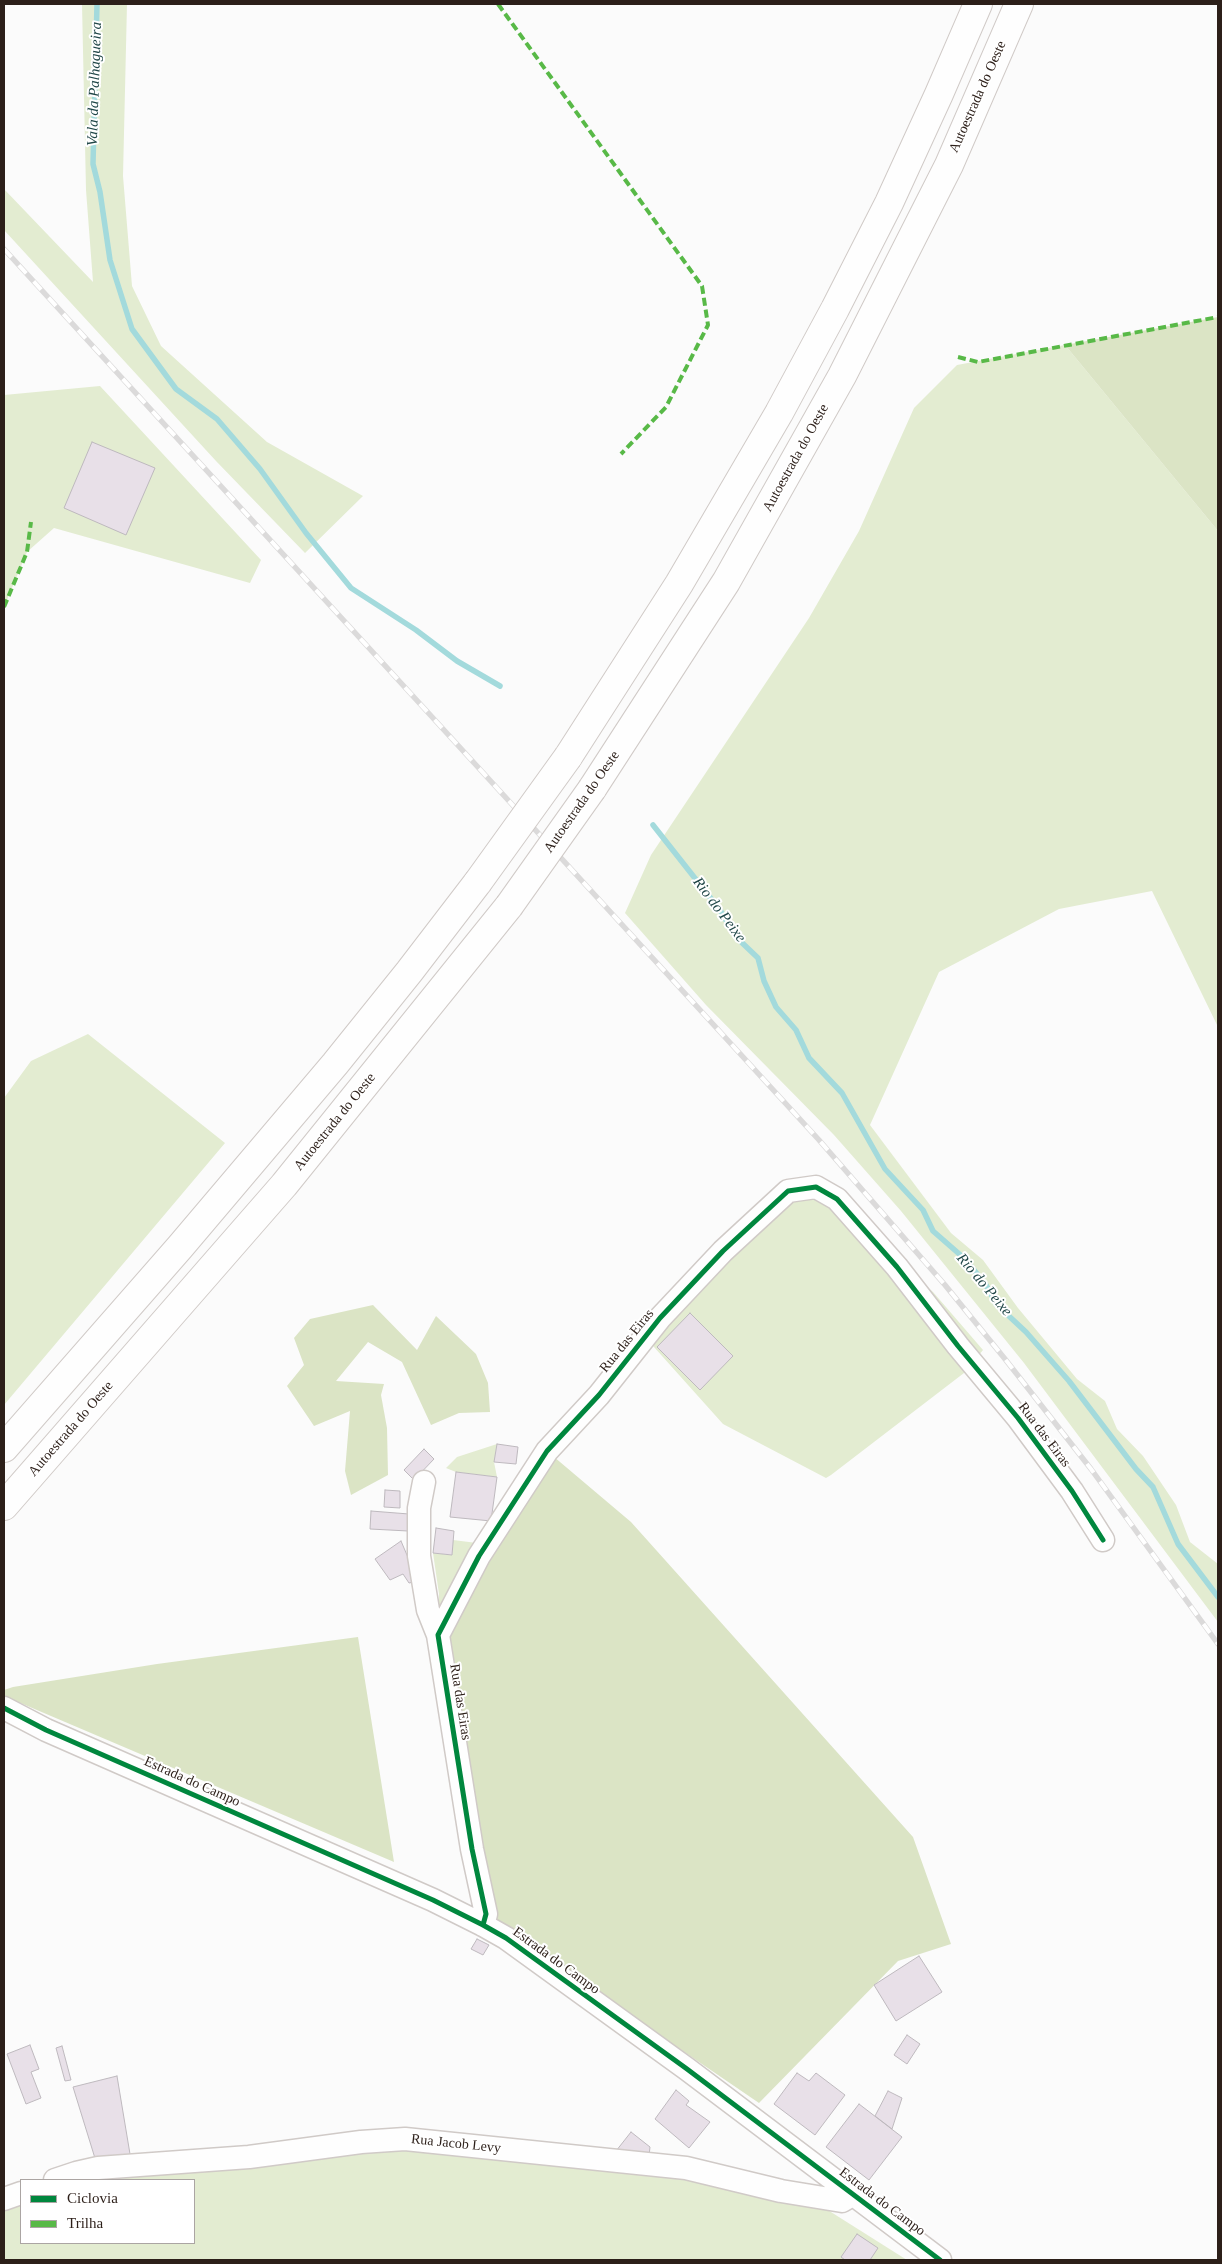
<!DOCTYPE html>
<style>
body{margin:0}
#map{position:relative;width:1222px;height:2264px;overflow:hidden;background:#fbfbfb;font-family:"Times New Roman",serif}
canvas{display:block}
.frame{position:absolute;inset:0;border:5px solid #2c1f19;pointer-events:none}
.legend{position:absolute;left:20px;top:2179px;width:175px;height:65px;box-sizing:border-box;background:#fff;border:1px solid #aba5a3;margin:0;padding:6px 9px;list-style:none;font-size:15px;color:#2c1f19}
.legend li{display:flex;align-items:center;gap:10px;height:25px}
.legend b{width:25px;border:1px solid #aba5a3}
</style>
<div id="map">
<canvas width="1222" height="2264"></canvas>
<div class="frame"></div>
<ul class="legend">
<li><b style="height:6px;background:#00873e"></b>Ciclovia</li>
<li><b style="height:6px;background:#58b947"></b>Trilha</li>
</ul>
</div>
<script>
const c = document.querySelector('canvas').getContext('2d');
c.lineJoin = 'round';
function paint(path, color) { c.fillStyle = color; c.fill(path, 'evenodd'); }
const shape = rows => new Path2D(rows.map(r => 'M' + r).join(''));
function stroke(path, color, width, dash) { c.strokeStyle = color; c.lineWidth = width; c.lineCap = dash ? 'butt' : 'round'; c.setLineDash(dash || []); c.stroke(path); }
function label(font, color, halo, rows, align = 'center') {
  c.font = font + ' "Times New Roman",serif'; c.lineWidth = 4; c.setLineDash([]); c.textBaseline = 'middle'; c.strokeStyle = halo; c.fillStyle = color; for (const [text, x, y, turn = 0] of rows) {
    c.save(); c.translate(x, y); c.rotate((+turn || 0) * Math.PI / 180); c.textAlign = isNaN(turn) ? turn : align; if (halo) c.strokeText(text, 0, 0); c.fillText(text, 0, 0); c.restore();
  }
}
const green = shape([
 [82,4,127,4,123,176,132,286,161,346,267,442,363,496,305,553,216,461,4,230,4,189,93,282,86,190],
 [1065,345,1218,531,1218,1027,1152,891,1059,909,939,972,870,1125,951,1233,983,1260,1018,1308,1077,1379,1105,1401,1117,1429,1143,1456,1176,1505,1190,1542,1218,1564,1218,1622,1024,1363,901,1211,834,1135,706,1005,625,913,651,855,809,618,859,531,914,408,957,365],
 [100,386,261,560,250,583,54,528,27,552,4,607,4,395],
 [88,1034,225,1143,4,1405,4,1098,31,1061],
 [816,1187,933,1292,983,1350,964,1373,831,1475,826,1478,723,1424,645,1337,771,1208],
 [497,1444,494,1462,497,1477,456,1472,446,1468,457,1457],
 [453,1540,477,1543,438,1614,439,1594,433,1553,452,1555],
 [405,2139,804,2195,907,2260,4,2260,4,2199,21,2193,21,2243,194,2243,194,2180,55,2180]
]);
const forest = shape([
 [1218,317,1218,531,1065,345],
 [373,1305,417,1350,436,1316,476,1354,488,1383,490,1412,459,1413,431,1425,402,1362,368,1342,336,1381,384,1384,381,1395,387,1428,388,1475,351,1495,345,1471,350,1411,314,1426,287,1386,304,1365,294,1338,310,1319],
 [547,1451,631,1522,913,1837,951,1944,898,1961,759,2103,494,1922,438,1635],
 [358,1637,394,1862,4,1696,4,1690,13,1687,157,1664]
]);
const stream = shape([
 [97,4,93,164,100,192,110,260,132,329,176,389,217,419,260,469,306,533,351,588,416,630,457,661,500,686],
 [653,825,720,910,736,937,758,958,764,981,776,1007,796,1030,809,1058,842,1093,885,1169,923,1210,933,1231,965,1259,986,1285,996,1304,1026,1332,1069,1381,1136,1469,1153,1487,1178,1544,1218,1597]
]);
const building = shape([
 [92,442,155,468,126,535,64,508,92,442],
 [690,1313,733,1356,700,1390,657,1347,690,1313],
 [497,1444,518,1447,516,1464,494,1462,497,1444],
 [424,1449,434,1459,414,1480,404,1470,424,1449],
 [456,1472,497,1477,491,1521,450,1517,456,1472],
 [385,1490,400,1491,400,1508,384,1507,385,1490],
 [371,1511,409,1514,408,1531,370,1529,371,1511],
 [436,1528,454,1531,452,1555,433,1553,436,1528],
 [401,1541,418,1581,409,1583,403,1574,390,1580,375,1559,401,1541],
 [477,1939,489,1945,483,1955,471,1949,477,1939],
 [919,1956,942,1992,896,2021,874,1985,919,1956],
 [907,2035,920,2044,907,2064,894,2055,907,2035],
 [30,2045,39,2069,31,2072,41,2098,26,2104,7,2054,30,2045],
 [62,2046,71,2080,65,2081,56,2048,62,2046],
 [797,2073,809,2081,816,2073,845,2095,815,2135,774,2104,797,2073],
 [117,2076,132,2166,98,2168,73,2087,117,2076],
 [676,2090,689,2101,686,2105,710,2122,689,2148,655,2119,676,2090],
 [888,2091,902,2098,892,2129,875,2116,888,2091],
 [859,2104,902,2137,869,2180,826,2147,859,2104],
 [631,2132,650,2147,649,2156,616,2151,631,2132],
 [857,2234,878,2248,870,2260,845,2260,841,2257,857,2234]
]);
const minor = shape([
 [424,1482,419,1508,419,1556,428,1610,438,1635],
 [4,1708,46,1730,433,1900,483,1925,506,1938,687,2069,940,2260],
 [483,1925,486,1914,472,1849,438,1635,479,1556,547,1451,599,1395,660,1318,723,1251,788,1191,816,1187,837,1199,897,1267,958,1346,1018,1418,1072,1491,1103,1540],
 [55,2180,76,2173,98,2168,249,2157,361,2142,405,2139,686,2168,781,2191,842,2201,854,2194],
 [4,2199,21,2193]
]);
const highway = shape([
 [568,757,679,584,779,413,835,309,889,203,939,94,978,4],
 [592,789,726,582,842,376,949,165,1019,4],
 [4,1448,180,1247,335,1064,409,972,478,882],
 [4,1506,284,1185,509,906]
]);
const rail = shape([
 [4,249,819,1140,945,1285,1005,1359,1091,1469,1218,1644]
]);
const highwayBridge = shape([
 [478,882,568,757],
 [509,906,592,789]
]);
const quiet = shape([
 [498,4,702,286,708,325,666,407,621,454],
 [958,357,978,362,1218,317],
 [4,607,27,552,31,522]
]);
const cycleway = shape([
 [4,1708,46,1730,433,1900,483,1925,506,1938,687,2069,940,2260],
 [483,1925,486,1914,472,1849,438,1635,479,1556,547,1451,599,1395,660,1318,723,1251,788,1191,816,1187,837,1199,897,1267,958,1346,1018,1418,1072,1491,1103,1540]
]);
const streetNames = [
 ["Autoestrada do Oeste",978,97,-66],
 ["Autoestrada do Oeste",796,458,-61],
 ["Autoestrada do Oeste",582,802,-55],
 ["Autoestrada do Oeste",335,1122,-51],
 ["Rua das Eiras",627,1341,-51],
 ["Autoestrada do Oeste",71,1429,-49],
 ["Rua das Eiras",1044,1435,53],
 ["Rua das Eiras",460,1702,81],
 ["Estrada do Campo",192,1782,24],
 ["Estrada do Campo",556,1961,36],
 ["Rua Jacob Levy",456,2144,6],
 ["Estrada do Campo",882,2202,37]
];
const waterNames = [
 ["Vala da Palhagueira",95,84,-88],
 ["Rio do Peixe",719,910,53],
 ["Rio do Peixe",984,1285,50]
];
paint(green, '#e3ecd1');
paint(forest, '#dbe4c5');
stroke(stream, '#a3dadc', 5.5);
paint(building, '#e8e0e8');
stroke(building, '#beb9be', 1);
stroke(minor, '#d0cac7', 25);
stroke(highway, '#d0cac7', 30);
stroke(minor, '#fefefe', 22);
stroke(highway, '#fefefe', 28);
stroke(rail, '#dbdada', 5.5);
stroke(rail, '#fff', 4, [11]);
stroke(highwayBridge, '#d0cac7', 30, []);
stroke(highwayBridge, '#fefefe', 28);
stroke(quiet, '#58b947', 4, [8, 4]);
stroke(cycleway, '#00873e', 5);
label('14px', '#2c1f19', '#fff', streetNames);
label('italic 15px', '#214748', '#fff', waterNames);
</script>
